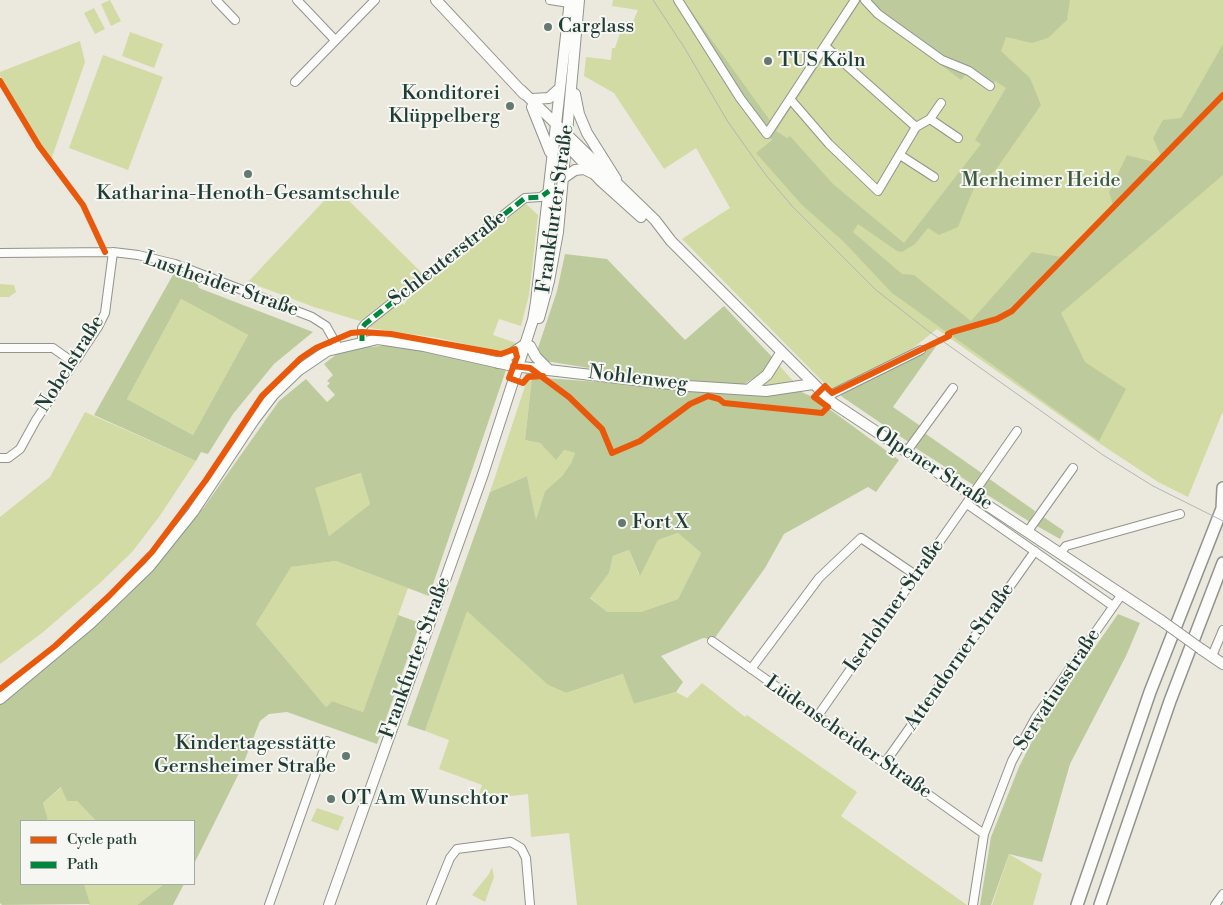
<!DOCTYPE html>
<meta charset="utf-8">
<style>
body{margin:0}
#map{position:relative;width:1223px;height:905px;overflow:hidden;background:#ebe8de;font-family:"Libre Bodoni",serif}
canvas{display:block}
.legend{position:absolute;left:20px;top:820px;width:175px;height:65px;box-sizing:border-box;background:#f6f6f2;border:1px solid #a0aca6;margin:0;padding:6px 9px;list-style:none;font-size:15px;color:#1f3d34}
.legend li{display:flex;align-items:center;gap:10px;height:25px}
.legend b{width:25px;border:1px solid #a0aca6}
</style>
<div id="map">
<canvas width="1223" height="905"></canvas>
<ul class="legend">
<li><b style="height:6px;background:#e8590c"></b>Cycle path</li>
<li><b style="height:6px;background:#00873e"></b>Path</li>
</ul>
</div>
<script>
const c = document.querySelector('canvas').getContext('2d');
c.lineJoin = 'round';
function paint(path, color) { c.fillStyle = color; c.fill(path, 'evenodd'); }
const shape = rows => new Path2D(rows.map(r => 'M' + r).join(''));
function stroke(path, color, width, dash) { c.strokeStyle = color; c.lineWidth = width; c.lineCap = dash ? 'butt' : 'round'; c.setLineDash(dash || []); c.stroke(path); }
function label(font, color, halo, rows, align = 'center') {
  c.font = font + ' "Libre Bodoni",serif'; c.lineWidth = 4; c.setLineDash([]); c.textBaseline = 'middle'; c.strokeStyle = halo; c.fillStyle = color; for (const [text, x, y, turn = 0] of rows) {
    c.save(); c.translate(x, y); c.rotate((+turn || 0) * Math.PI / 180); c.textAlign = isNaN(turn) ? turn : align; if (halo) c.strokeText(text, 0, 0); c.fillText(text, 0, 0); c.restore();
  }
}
const green = shape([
 [110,0,121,21,111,26,101,4],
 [613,0,1223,0,1223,411,1188,497,1158,482,1102,445,937,329,903,356,832,391,682,239,730,208,696,148,664,169,614,93,584,76,586,57,611,60,612,48,615,48,624,21,632,24,638,10,612,6],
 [94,8,105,29,95,34,84,13],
 [130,32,163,44,154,68,122,56],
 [80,41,85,62,51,160,33,135,0,76,0,72],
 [103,55,163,77,128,170,69,148],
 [336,188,422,273,360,321,314,307,248,282],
 [526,204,538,215,529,295,521,326,499,319,493,335,516,343,511,348,501,352,438,338,370,328,370,325,399,300,404,305,411,293],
 [0,284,14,285,16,292,9,297,0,297],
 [181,299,248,335,193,435,127,399],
 [778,364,795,383,758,387],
 [532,377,525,440,540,443,556,459,564,450,575,453,571,463,562,476,545,491,536,521,527,476,490,492,527,380],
 [85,412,196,461,159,517,132,552,100,583,42,633,0,664,0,517,50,477],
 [362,473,370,504,329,536,314,488],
 [678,533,701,553,678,599,641,612,606,612,590,597,609,573,613,556,629,550,639,575,658,540],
 [336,561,408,588,363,712,332,701,326,707,256,624,290,567],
 [467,610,548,685,566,693,624,674,634,704,676,692,687,698,702,683,745,717,747,715,857,792,841,816,967,905,577,905,569,833,531,837,528,794,477,800,482,785,439,769,449,740,425,731],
 [62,787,67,801,77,801,96,821,44,821,48,819,43,803],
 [317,808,344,817,338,831,311,821],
 [1009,854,1042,874,1033,905,992,905],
 [492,867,494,877,485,902,472,895,489,874],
 [84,884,164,884,137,905,89,905]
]);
const forest = shape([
 [676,0,683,0,771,122,849,0,1070,0,1067,20,1048,38,1032,43,1006,37,1001,51,1030,78,1041,105,995,171,976,183,958,227,939,235,928,228,915,244,902,252,897,251,858,224,853,232,902,274,914,275,971,321,1032,252,1062,257,1113,205,1109,192,1127,155,1154,162,1161,156,1153,138,1163,120,1181,118,1223,44,1223,175,1061,313,1085,362,1126,389,1099,441,892,293,843,241,802,205,756,153,772,140,691,15],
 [861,1,876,15,961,80,966,74,989,88,995,81,1006,88,975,140,981,144,904,243,833,184,790,136,787,138,776,131],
 [565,254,607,259,685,340,724,306,774,359,765,370,743,385,640,376,545,361,537,351,557,291],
 [174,273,197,282,199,288,313,332,274,364,233,414,208,454,201,452,196,461,94,415],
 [181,299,248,335,193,435,127,399],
 [399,344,506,370,429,596,336,561,291,567,256,624,326,707,332,701,363,712,398,615,420,623,377,744,287,712,269,714,260,721,242,767,194,864,194,821,96,821,77,801,67,801,61,787,43,803,48,819,44,821,21,821,21,884,84,884,90,904,2,905,0,903,0,703,59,657,107,616,151,572,204,507,279,401,306,379,327,402,335,395,327,386,330,383,327,381,333,375,324,364,342,350],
 [361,473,370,504,329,536,315,488],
 [937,345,893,407,922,427,910,443,841,396,843,393],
 [532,377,759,394,799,391,813,397,899,460,876,492,868,487,784,534,765,568,714,639,703,638,661,656,683,682,676,692,634,704,623,674,566,693,548,685,467,611,425,731,407,725,490,492,527,476,536,520,545,491,562,476,571,463,575,453,564,450,556,460,540,443,525,440],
 [678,533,701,553,678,599,641,612,607,612,590,598,609,573,613,556,629,550,640,576,658,540],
 [923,434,926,434,983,474,975,486,914,447],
 [988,478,1035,511,1030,522,978,489],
 [1042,516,1064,531,1060,539,1035,525],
 [1118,614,1140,623,1126,656,1070,764,1042,862,1009,854,991,905,980,905,991,837,1019,767,1038,729],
 [164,884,184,884,173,905,137,905]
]);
const minor = shape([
 [216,0,235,20],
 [297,0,335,40],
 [550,0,569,3],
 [678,0,740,98,767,134,855,0],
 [865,0,878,14,942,60,969,71,990,86],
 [826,47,916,127],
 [295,82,375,0],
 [791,100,829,144,878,191,916,127,930,119,941,103],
 [930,119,958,138],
 [900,155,934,177],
 [0,253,113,252,138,255,175,264,312,317,326,326,338,347],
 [362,341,362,328,365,324,525,198,541,197,549,191],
 [0,348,53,348,74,363],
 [826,397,921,350],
 [907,451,953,388],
 [0,458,8,458,20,449,36,420,98,327,105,313,113,252],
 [967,504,1113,606],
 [1028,531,1073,468],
 [1061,552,1066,546,1180,514],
 [712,641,984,834],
 [1212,656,1223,630],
 [751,669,819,578,861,538,917,576],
 [817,717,1017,431],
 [884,764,1035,551],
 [269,905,327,741],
 [431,905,450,858,457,849,511,842,521,848,526,858,530,905],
 [973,905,984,834,1012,761,1036,717,1122,594],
 [1215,905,1223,894]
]);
const major = shape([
 [436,0,524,94],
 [521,90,655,220,671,241,833,403,1162,621],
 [575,94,579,114,587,133,616,179],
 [532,99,549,98,560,88],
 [532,107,550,152],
 [564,142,601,181,641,217],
 [562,179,575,170,584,169,592,173],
 [539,318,549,281,558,232,579,0],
 [530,346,536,357,549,370],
 [498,363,524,345],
 [748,390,767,375,781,353],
 [1201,649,1223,664],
 [0,699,90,624,149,567,193,512,254,420,273,395,299,370,327,351,378,339,424,346,513,366,688,386,766,391,813,384],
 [329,905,483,474,533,320,536,302,570,0]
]);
const highway = shape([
 [1222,509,1223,488],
 [1077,905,1150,692,1223,506],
 [1100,905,1170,701,1223,563]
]);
const tram = shape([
 [653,0,684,47,728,122,765,174,792,206,876,290,927,330,1103,455,1153,486,1223,521]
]);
const majorBridge = shape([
 [1162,621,1201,649]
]);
const quiet = shape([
 [362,341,362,328,365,324,525,198,541,197,549,191]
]);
const cycleway = shape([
 [0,81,39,146,83,205,105,252],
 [513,366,530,368,569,397,602,429,612,453,640,441,690,404,708,396,719,399,724,403,822,413,828,407,814,397,825,386,832,393,949,336,948,334,952,332,997,319,1012,311,1223,95],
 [0,689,55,646,109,596,152,552,206,480,262,396,301,358,316,348,351,333,362,332,391,334,501,354,515,349,517,357,509,378,523,383,528,377,543,376]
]);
const markers = [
 [548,27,5,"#667970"],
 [768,61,5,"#667970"],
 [510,106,5,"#667970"],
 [248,174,5,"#667970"],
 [622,523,5,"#667970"],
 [346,756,5,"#667970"],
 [331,799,5,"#667970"]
];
const poiNames = [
 ["Carglass",558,27],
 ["TUS Köln",778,61],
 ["Konditorei",500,94,"right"],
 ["Klüppelberg",500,117,"right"],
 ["Katharina-Henoth-Gesamtschule",248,194,"center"],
 ["Fort X",632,523],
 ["Kindertagesstätte",336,744,"right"],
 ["Gernsheimer Straße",336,767,"right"],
 ["OT Am Wunschtor",341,799]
];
const parkNames = [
 ["Merheimer Heide",1041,181]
];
const streetNames = [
 ["Frankfurter Straße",556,209,-82],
 ["Schleuterstraße",448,259,-38],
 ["Lustheider Straße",221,285,19],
 ["Nobelstraße",71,364,-58],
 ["Nohlenweg",638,379,7],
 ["Olpener Straße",933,469,33],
 ["Iserlohner Straße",895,606,-55],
 ["Attendorner Straße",960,657,-55],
 ["Frankfurter Straße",416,658,-70],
 ["Servatiusstraße",1058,690,-57],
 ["Lüdenscheider Straße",848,738,35]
];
paint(green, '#d3dba4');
paint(forest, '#bdcb9c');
stroke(minor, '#90948d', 10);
stroke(major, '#90948d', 12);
stroke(highway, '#90948d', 14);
stroke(minor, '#fcfcfa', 8);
stroke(major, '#fcfcfa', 10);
stroke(highway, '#fcfcfa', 11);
stroke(tram, '#b3b6b4', 1);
stroke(majorBridge, '#90948d', 12, []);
stroke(majorBridge, '#fcfcfa', 10);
stroke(quiet, '#00873e', 5, [10, 5]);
stroke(cycleway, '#e8590c', 6);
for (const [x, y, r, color] of markers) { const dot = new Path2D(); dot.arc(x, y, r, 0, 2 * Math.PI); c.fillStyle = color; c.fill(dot); stroke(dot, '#f6f6f2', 2); }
label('20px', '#1f3d34', '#f6f6f2', poiNames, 'left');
label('20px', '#3f5b41', '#f6f6f2', parkNames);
label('20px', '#1f3d34', '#f6f6f2', streetNames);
</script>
